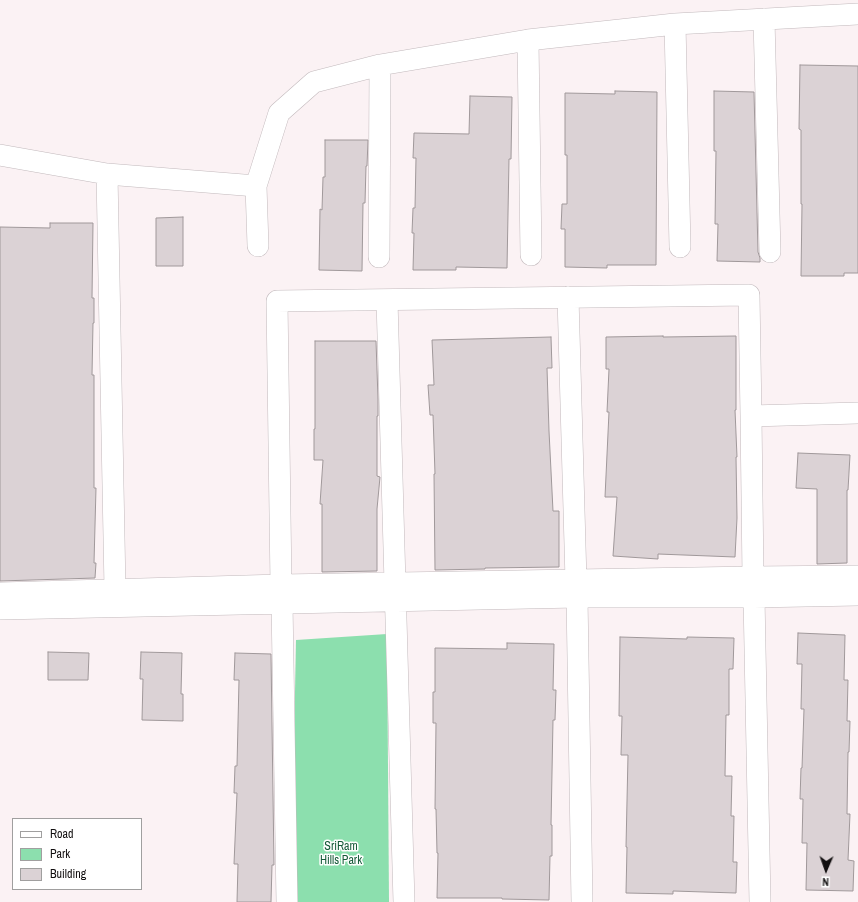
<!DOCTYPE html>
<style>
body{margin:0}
#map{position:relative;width:858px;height:902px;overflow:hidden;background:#fbf2f4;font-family:"Archivo Narrow",sans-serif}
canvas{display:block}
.legend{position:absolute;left:12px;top:818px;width:130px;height:72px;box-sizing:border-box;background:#fff;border:1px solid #a09f9f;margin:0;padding:5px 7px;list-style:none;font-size:12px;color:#120f10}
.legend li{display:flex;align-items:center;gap:8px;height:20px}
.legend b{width:20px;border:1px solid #a09f9f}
.north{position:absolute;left:806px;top:850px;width:40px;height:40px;-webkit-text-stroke:3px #fff;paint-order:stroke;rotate:182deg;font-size:11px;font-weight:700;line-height:16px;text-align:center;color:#120f10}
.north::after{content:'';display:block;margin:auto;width:14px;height:18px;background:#120f10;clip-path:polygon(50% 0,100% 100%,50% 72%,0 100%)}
</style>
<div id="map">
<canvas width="858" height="902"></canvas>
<ul class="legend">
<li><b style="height:5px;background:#fff"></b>Road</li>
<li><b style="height:11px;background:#8cdfae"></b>Park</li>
<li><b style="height:11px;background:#dbd2d5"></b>Building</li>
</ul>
<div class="north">N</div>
</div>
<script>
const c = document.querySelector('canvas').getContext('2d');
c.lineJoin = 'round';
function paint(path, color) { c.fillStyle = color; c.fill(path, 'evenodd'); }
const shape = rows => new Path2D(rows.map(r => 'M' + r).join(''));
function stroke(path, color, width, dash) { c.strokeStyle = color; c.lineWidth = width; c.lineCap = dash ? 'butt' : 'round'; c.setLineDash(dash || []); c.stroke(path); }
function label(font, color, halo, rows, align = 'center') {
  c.font = font + ' "Archivo Narrow",sans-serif'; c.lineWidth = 3; c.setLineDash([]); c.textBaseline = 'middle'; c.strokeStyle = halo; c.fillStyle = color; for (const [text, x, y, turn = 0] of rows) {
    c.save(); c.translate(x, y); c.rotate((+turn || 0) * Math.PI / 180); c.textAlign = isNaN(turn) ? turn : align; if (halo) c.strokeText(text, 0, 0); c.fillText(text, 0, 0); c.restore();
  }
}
const green = shape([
 [387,634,389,902,291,902,296,640]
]);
const building = shape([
 [800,65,858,66,858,273,844,273,844,276,801,276,802,204,801,204,801,130,799,129,800,65],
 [615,91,657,92,656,265,607,265,607,268,565,267,565,229,561,229,562,204,567,204,567,155,565,155,565,93,615,94,615,91],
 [714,91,754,92,758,252,760,258,760,262,717,261,718,224,715,224,716,151,714,151,714,91],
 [470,96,512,97,511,159,509,159,507,268,456,267,456,270,413,270,414,233,412,233,413,208,415,208,416,158,413,158,414,133,469,134,470,96],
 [325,140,368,140,367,166,366,166,365,203,363,203,362,271,319,270,320,209,322,210,323,177,325,177,325,140],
 [183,217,183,266,156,266,156,218,183,217],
 [50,223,93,223,92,298,94,298,94,323,93,323,92,375,94,375,94,488,96,488,94,563,96,563,95,578,0,581,0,227,50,228,50,223],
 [663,336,663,337,736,336,736,410,735,410,737,457,736,457,737,518,735,557,658,554,658,559,613,556,617,497,605,497,609,412,607,412,609,369,606,369,606,337,663,336],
 [551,337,552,368,547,368,549,431,553,511,559,511,559,567,485,568,485,569,435,570,434,474,435,474,433,415,430,415,428,385,434,385,432,340,551,337],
 [315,341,376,341,378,399,378,416,377,416,377,476,380,477,377,509,377,571,322,572,322,504,320,504,323,460,314,460,314,429,315,429,315,341],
 [798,453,850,455,848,490,847,490,847,563,817,564,817,489,796,488,798,453],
 [798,633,845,635,844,680,848,680,847,721,850,721,849,752,848,752,847,814,850,814,848,860,854,861,853,891,806,890,807,843,802,843,803,799,800,799,801,768,802,768,804,709,801,709,802,664,797,664,798,633],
 [620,637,687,639,687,637,734,638,733,669,729,669,729,715,726,715,725,776,732,776,731,816,734,816,733,862,737,862,736,893,673,891,673,894,626,893,627,847,626,847,628,755,621,755,622,716,619,716,620,637],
 [507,643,554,644,553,690,556,690,555,720,553,720,551,825,552,825,552,856,550,856,549,900,502,899,502,898,437,898,438,853,437,853,436,809,435,809,436,723,433,723,433,692,435,692,435,648,507,649,507,643],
 [48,652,89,653,88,680,48,680,48,652],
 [141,652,182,653,181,694,183,694,183,721,142,720,143,679,140,679,141,652],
 [235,653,271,654,274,865,272,865,271,902,237,902,238,864,234,864,237,793,234,793,235,766,237,766,239,680,234,680,235,653]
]);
const street = shape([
 [764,19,770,252],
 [675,24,680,247],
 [528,40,531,255],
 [0,155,107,174,256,186,279,113,314,82,380,65,528,40,675,24,858,14],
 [107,174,115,589,116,603],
 [256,186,258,246],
 [379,257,380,65],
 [568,297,576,581,577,597,582,902],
 [387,300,404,902],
 [751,416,858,413],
 [0,593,281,585,753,577,858,576],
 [0,609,577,597,754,597,858,595],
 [287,902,282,603,281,585,277,301,749,295,751,416,753,577,754,597,760,902]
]);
const parkNames = [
 ["SriRam",341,847],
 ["Hills Park",341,861]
];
paint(green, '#8cdfae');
paint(building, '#dbd2d5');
stroke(building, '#a0989a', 1);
stroke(street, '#c2b9bc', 22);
stroke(street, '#fff', 21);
label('12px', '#165a39', '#fff', parkNames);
</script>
